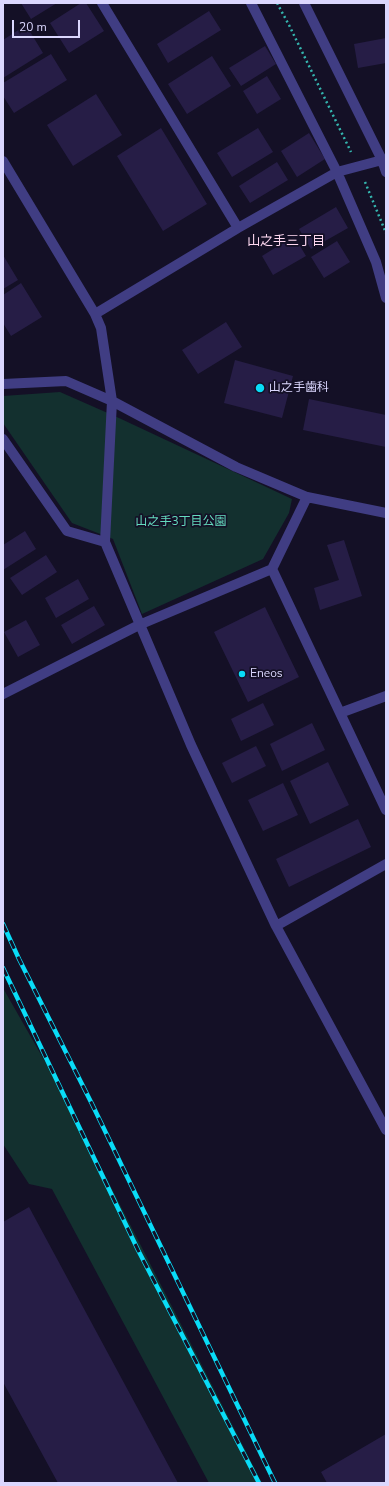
<!DOCTYPE html>
<meta charset="utf-8">
<style>
body{margin:0}
#map{position:relative;width:389px;height:1486px;overflow:hidden;background:#141026;font-family:"Nunito Sans",sans-serif}
canvas{display:block}
.frame{position:absolute;inset:0;border:4px solid #dbd7fe;pointer-events:none}
.scale{position:absolute;left:12px;top:20px;width:68px;height:18px;box-sizing:border-box;border:2px solid #dbd7fe;border-top:0;padding-left:5px;font-size:12px;line-height:14px;white-space:nowrap;color:#dbd7fe;-webkit-text-stroke:3px #141026;paint-order:stroke}
</style>
<div id="map">
<canvas width="389" height="1486"></canvas>
<div class="frame"></div>
<div class="scale">20 m</div>
</div>
<script>
const c = document.querySelector('canvas').getContext('2d');
c.lineJoin = 'round';
function paint(path, color) { c.fillStyle = color; c.fill(path, 'evenodd'); }
const shape = rows => new Path2D(rows.map(r => 'M' + r).join(''));
function stroke(path, color, width, dash) { c.strokeStyle = color; c.lineWidth = width; c.lineCap = dash ? 'butt' : 'round'; c.setLineDash(dash || []); c.stroke(path); }
function label(font, color, halo, rows, align = 'center') {
  c.font = font + ' "Nunito Sans","Noto Sans JP",sans-serif'; c.lineWidth = 3.5; c.setLineDash([]); c.textBaseline = 'middle'; c.strokeStyle = halo; c.fillStyle = color; for (const [text, x, y, turn = 0] of rows) {
    c.save(); c.translate(x, y); c.rotate((+turn || 0) * Math.PI / 180); c.textAlign = isNaN(turn) ? turn : align; if (halo) c.strokeText(text, 0, 0); c.fillText(text, 0, 0); c.restore();
  }
}
const green = shape([
 [60,392,119,418,292,499,289,513,263,559,142,614,113,539,72,523,3,423,3,396],
 [3,988,64,1095,262,1483,209,1483,52,1189,29,1184,3,1144]
]);
const building = shape([
 [21,3,57,3,31,19],
 [81,3,86,3,104,31,69,53,50,23],
 [209,11,221,30,168,63,157,44],
 [26,25,43,53,3,78,3,40],
 [386,38,386,63,358,68,354,44],
 [265,46,276,64,241,86,229,68],
 [51,54,67,80,14,113,3,96,3,83],
 [212,56,231,86,187,114,168,84],
 [267,76,281,99,257,114,243,91],
 [96,94,122,135,73,166,47,125],
 [161,128,207,204,163,231,117,156],
 [258,128,273,152,232,177,217,153],
 [309,133,325,159,297,177,281,151],
 [277,162,288,180,250,203,239,186],
 [336,207,348,228,311,249,299,229],
 [294,236,306,256,273,275,262,256],
 [337,241,350,262,324,278,311,257],
 [3,255,18,280,3,289],
 [21,283,42,317,11,336,3,323,3,295],
 [226,322,242,347,198,374,182,350],
 [235,360,293,376,282,418,224,403],
 [309,399,386,415,386,447,303,430],
 [25,531,36,549,3,570,3,545],
 [344,540,362,596,320,610,314,588,339,580,327,545],
 [46,555,57,572,22,595,10,578],
 [78,579,89,599,56,618,45,598],
 [94,606,105,625,72,644,61,625],
 [265,607,299,677,248,702,214,632],
 [26,620,40,645,18,657,4,632],
 [263,703,274,725,241,741,231,719],
 [312,723,325,750,282,771,270,744],
 [256,746,266,766,232,783,222,763],
 [328,762,349,805,310,824,290,781],
 [283,783,298,815,263,831,248,800],
 [358,819,371,847,289,887,276,859],
 [29,1207,178,1483,58,1483,3,1382,3,1222],
 [386,1434,386,1483,327,1483,321,1472]
]);
const path = shape([
 [277,3,289,25,351,152],
 [365,182,386,233]
]);
const minor = shape([
 [102,3,238,228],
 [251,3,337,172,376,262,386,298],
 [304,3,382,160,386,172],
 [3,161,95,314,101,328,112,401,105,542,191,745,276,926,386,1130],
 [95,314,238,228,337,172,386,159],
 [3,384,66,381,112,401,236,467,307,497,386,513],
 [3,439,67,531,105,542],
 [272,569,386,810],
 [3,694,139,625,272,569,307,497],
 [340,713,386,696],
 [276,926,386,864]
]);
const rail = shape([
 [3,924,19,959,92,1104,275,1483],
 [3,968,138,1250,259,1483]
]);
const markers = [
 [260,388,5,"#09dcf7"],
 [242,674,4,"#09dcf7"]
];
const poiNames = [
 ["山之手歯科",269,388],
 ["Eneos",250,674]
];
const parkNames = [
 ["山之手3丁目公園",181,522]
];
const neighbourhoodNames = [
 ["山之手三丁目",286,242]
];
paint(green, '#13302f');
paint(building, '#261d46');
stroke(path, '#34b5ae', 2.5, [2, 3]);
stroke(minor, '#403d83', 10);
stroke(rail, '#09dcf7', 4.5);
stroke(rail, '#141026', 3, [9]);
for (const [x, y, r, color] of markers) { const dot = new Path2D(); dot.arc(x, y, r, 0, 2 * Math.PI); c.fillStyle = color; c.fill(dot); stroke(dot, '#141026', 1.5); }
label('12px', '#dbd7fe', '#141026', poiNames, 'left');
label('12px', '#64dcbf', '#141026', parkNames);
label('13px', '#fed8f0', '#141026', neighbourhoodNames);
</script>
